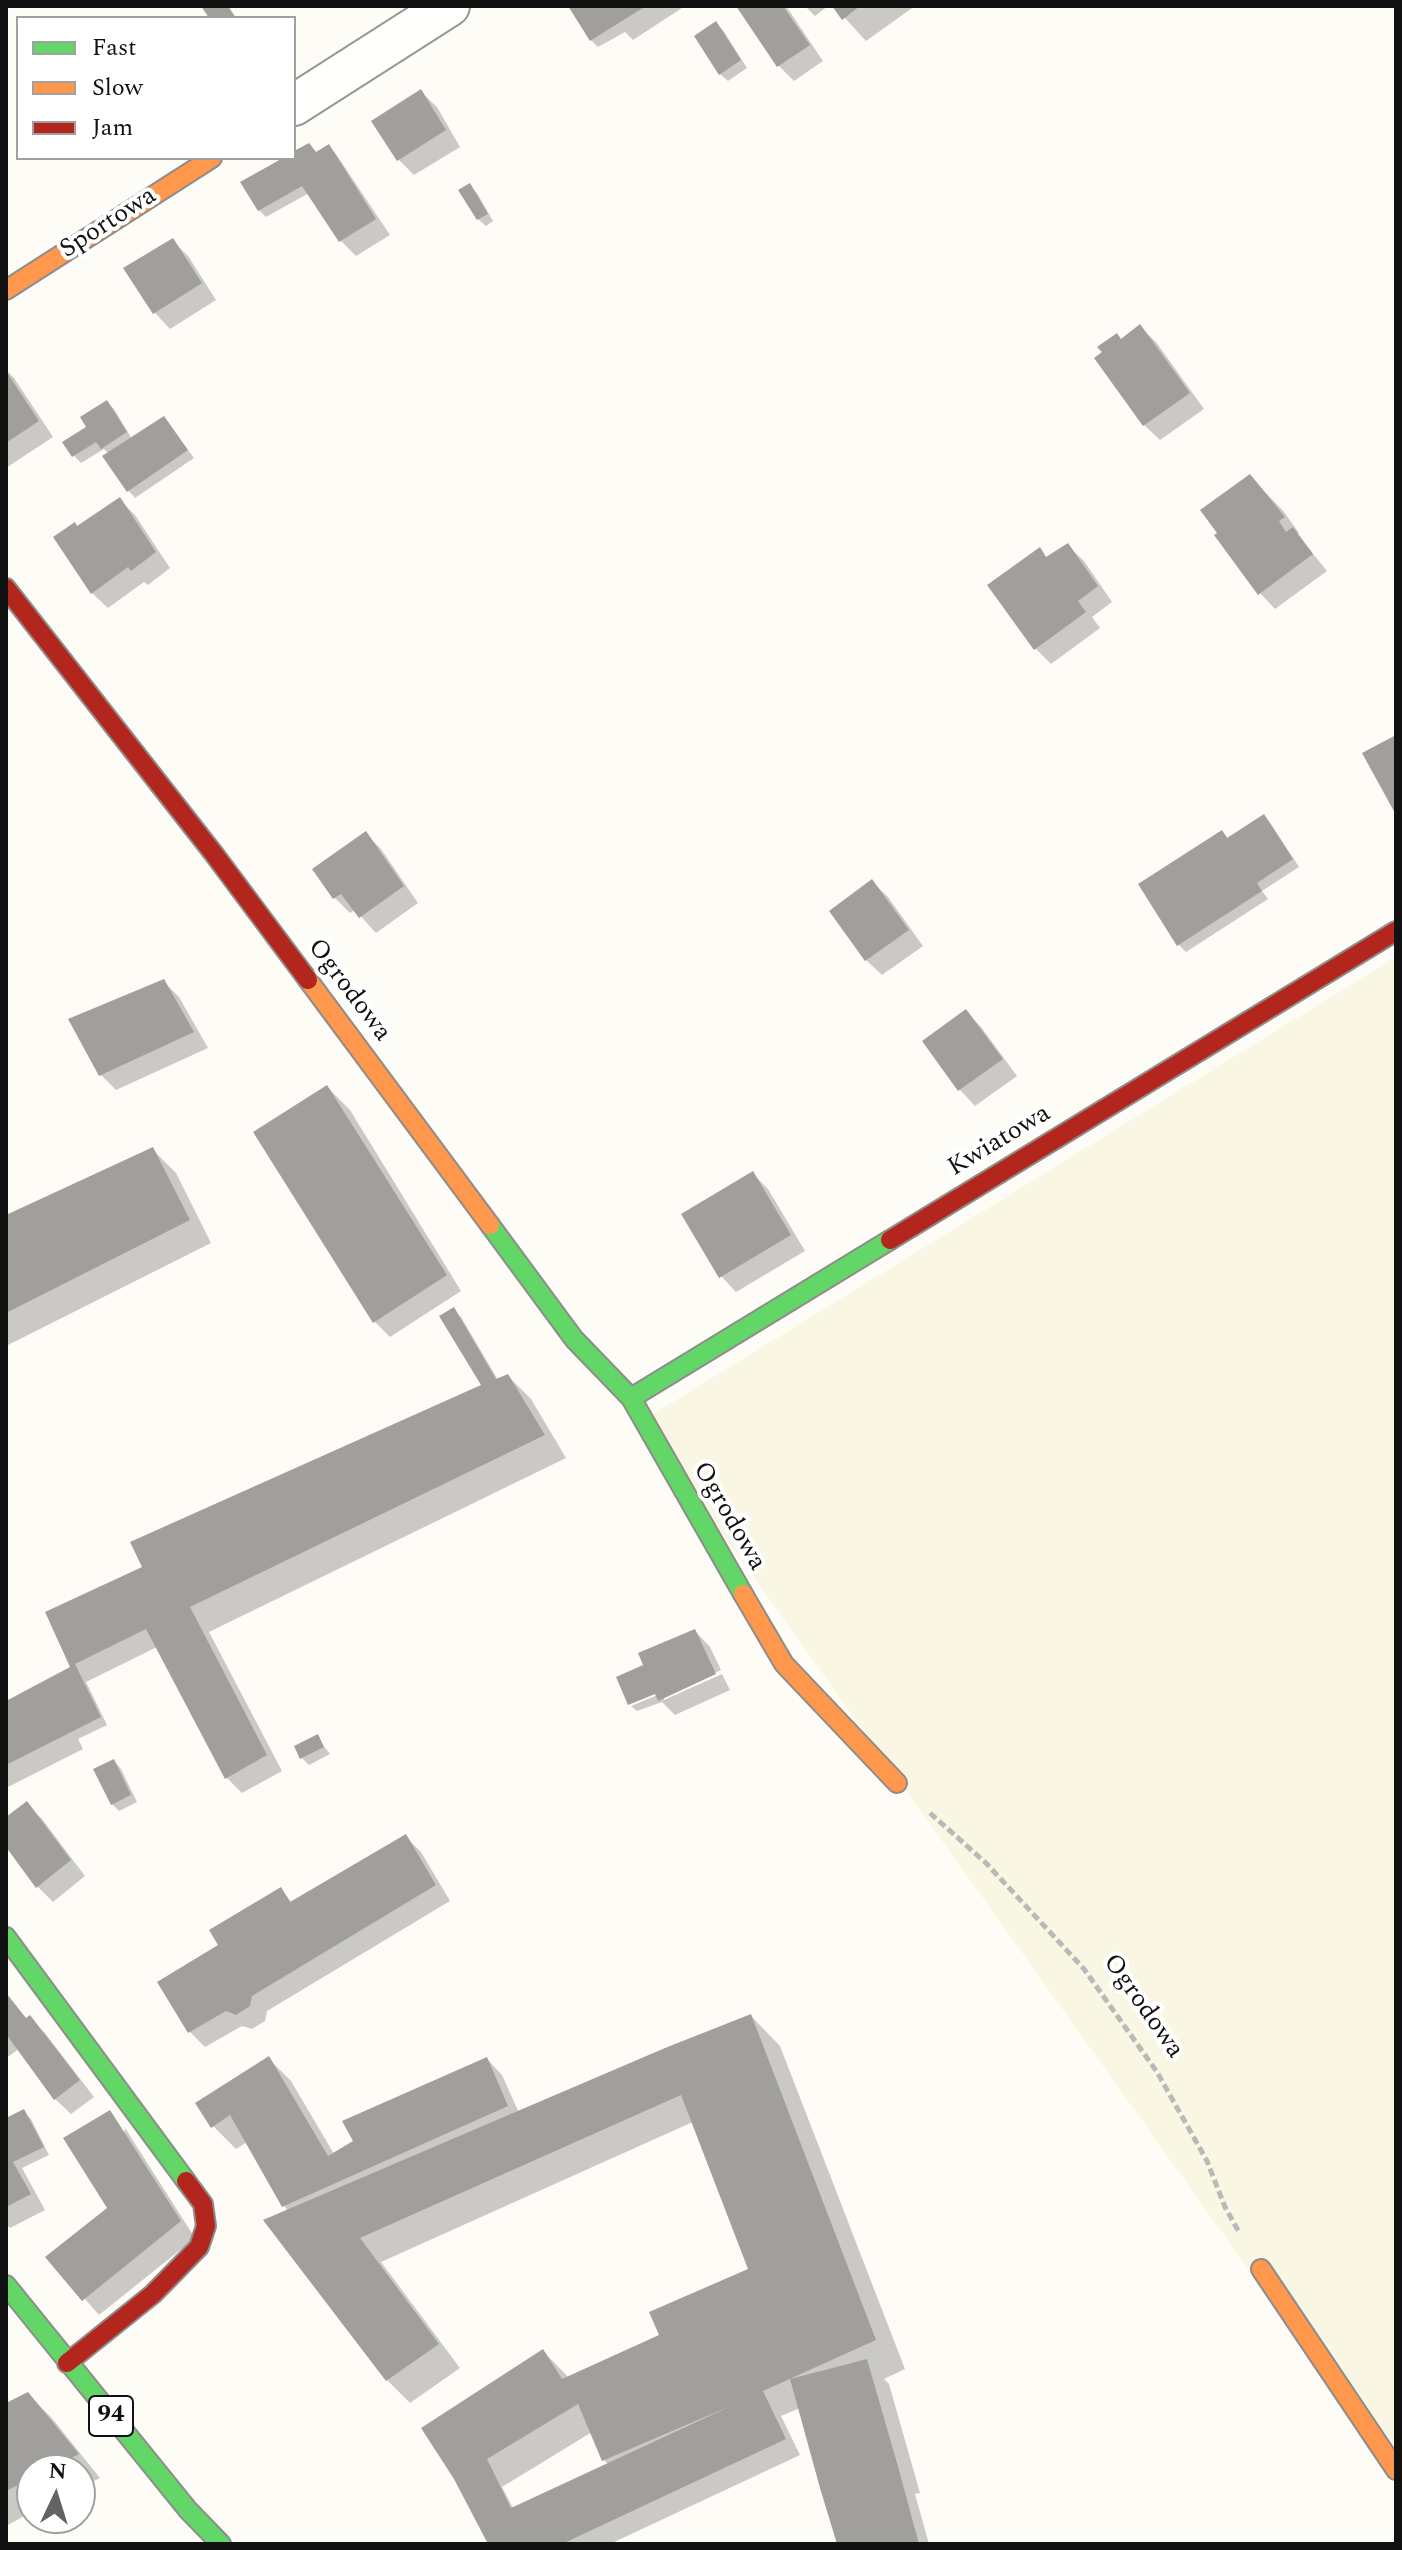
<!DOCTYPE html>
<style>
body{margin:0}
#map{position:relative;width:1402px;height:2550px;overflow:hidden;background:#fdfcf7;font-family:Spectral,serif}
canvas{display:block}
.frame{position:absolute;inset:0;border:8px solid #111;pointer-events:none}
.legend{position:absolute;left:16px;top:16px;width:280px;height:144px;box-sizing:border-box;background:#fff;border:2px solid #a0a0a0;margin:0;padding:10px 14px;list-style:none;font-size:24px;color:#111}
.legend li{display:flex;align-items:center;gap:16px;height:40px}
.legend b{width:40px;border:2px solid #a0a0a0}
.north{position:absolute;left:16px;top:2454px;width:80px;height:80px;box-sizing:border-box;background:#fff;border:2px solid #a0a0a0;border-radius:50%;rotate:4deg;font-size:22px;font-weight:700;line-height:32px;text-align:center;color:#111}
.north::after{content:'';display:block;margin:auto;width:28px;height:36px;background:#646362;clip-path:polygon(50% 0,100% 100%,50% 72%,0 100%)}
</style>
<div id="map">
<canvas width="1402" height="2550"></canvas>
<div class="frame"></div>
<ul class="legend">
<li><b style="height:10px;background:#63d668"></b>Fast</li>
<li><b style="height:10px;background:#ff974d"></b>Slow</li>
<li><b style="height:10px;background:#b3261e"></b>Jam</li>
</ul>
<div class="north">N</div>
</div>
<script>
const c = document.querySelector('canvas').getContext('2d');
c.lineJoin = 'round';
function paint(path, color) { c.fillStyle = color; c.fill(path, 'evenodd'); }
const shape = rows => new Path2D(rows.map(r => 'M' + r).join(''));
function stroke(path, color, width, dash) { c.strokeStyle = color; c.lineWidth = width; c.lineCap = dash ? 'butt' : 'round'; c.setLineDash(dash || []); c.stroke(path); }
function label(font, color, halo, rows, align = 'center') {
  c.font = font + ' Spectral,serif'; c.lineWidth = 8; c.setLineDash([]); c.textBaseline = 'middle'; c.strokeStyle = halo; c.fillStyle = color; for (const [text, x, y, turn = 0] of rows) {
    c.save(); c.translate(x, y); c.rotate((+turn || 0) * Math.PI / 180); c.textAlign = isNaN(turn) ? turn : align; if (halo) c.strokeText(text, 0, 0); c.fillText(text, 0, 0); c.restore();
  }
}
const farmland = shape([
 [1396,957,1396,2476,642,1421]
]);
const shadow = shape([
 [570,6,685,6,633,40,625,32,598,47,591,40],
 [738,6,786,6,823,61,794,81,778,65],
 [805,6,828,6,815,16],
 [834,6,915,6,866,41],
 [716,23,723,30,747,68,728,81,720,74,696,37],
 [421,92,437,107,460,147,414,175,399,160],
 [329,147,336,154,390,235,356,256,341,241,309,193,266,217,259,210,286,158,294,158,294,153,317,154],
 [469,186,477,193,493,221,486,226,478,219],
 [173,241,188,256,216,300,170,329,155,313,126,269],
 [1140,327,1156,342,1204,409,1160,440,1144,425,1096,358],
 [6,370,14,378,53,437,6,468],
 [107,402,114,409,132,439,164,418,194,458,135,498,128,490,109,454,104,449,81,463,74,456,89,427],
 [1250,476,1284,512,1299,533,1297,534,1327,571,1275,609,1260,593],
 [120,500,135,515,170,568,148,585,144,582,108,608,92,593,78,528],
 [1068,546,1084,561,1112,602,1092,617,1100,628,1051,664,1035,648,1039,550,1048,559],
 [1264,816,1271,824,1299,867,1262,891,1268,899,1186,952,1179,945,1141,885,1222,832,1229,839],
 [366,834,381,849,418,903,376,933,355,910,350,913,335,898,315,869],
 [872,882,888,897,923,946,882,975,866,960],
 [163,981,179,997,208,1048,116,1090,100,1074],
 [966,1011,981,1027,1017,1076,975,1106,960,1090,925,1041],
 [327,1087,350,1110,461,1291,390,1337,375,1322,256,1133],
 [153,1150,176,1173,211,1243,6,1346,6,1219],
 [752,1173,768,1189,805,1251,736,1292,721,1276],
 [453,1310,461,1317,498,1380,508,1376,531,1399,566,1458,209,1632,282,1771,242,1793,227,1778,157,1647,86,1682,107,1725,78,1739,83,1749,6,1788,6,1703,74,1667,72,1666,141,1569,485,1386],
 [695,1631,710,1647,721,1670,664,1696,664,1700,722,1674,730,1690,675,1715,662,1702,637,1711,631,1706,665,1692,664,1689,630,1702,630,1704,618,1678,646,1666],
 [317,1737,330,1754,309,1765,302,1758,296,1747],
 [114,1761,121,1769,137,1802,119,1811,112,1804],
 [26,1803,42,1819,85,1876,53,1902,37,1886,6,1844,6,1819],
 [406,1837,421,1852,450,1901,267,2011,265,2021,252,2029,242,2026,205,2047,190,2032,222,1946,281,1889,293,1904],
 [6,1993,27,2020,29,2018,45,2033,94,2097,71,2114,55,2099,19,2049,6,2058],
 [751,2016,780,2046,905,2369,884,2379,889,2384,920,2493,915,2494,929,2544,839,2544,800,2408,781,2416,800,2455,610,2544,490,2544,456,2478,543,2351,569,2378,661,2336,754,2279,695,2121,381,2262,460,2368,410,2403,387,2380,247,2142,236,2149,213,2126,268,2058,291,2081,334,2154,487,2059,502,2075,519,2113],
 [592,2432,603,2459,609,2465,514,2510,502,2487],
 [24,2112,31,2119,49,2155,22,2168,45,2210,10,2228,6,2224,6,2121],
 [125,2128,195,2238,99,2315,48,2257,109,2208],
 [27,2394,51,2417,100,2478,80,2488,80,2470,32,2470,32,2512,6,2526,6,2405]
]);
const building = shape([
 [201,6,228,6,236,18,209,18],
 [568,6,646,6,590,41],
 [736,6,783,6,810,45,777,67],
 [832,6,860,6,842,20],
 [716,21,741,60,719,75,694,36],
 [421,89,446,130,397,161,371,121],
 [309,143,316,152,329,144,376,219,339,242,302,186,258,211,240,182,283,158,294,158,294,151],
 [470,183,488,214,477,220,458,190],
 [173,238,202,283,153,314,123,268],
 [1140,324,1190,393,1143,426,1094,358,1102,352,1097,347,1117,333,1121,339],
 [6,371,39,421,6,443],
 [107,400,127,432,101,449,96,442,72,457,62,442,86,427,80,417],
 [164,416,188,450,127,492,102,456],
 [1250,474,1285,517,1279,521,1286,532,1293,527,1313,554,1258,595,1214,535,1217,533,1200,510],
 [120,497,156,552,131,571,128,567,91,594,53,537,75,522,77,526],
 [1068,543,1098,586,1078,601,1086,612,1034,650,987,585,1040,547,1046,557],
 [1396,735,1396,815,1362,753],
 [1264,814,1293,859,1257,883,1262,891,1177,946,1138,884,1222,830,1227,838],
 [366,831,404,886,359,918,341,894,333,899,312,869],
 [872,879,909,930,865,961,829,911],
 [164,979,194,1032,99,1076,68,1019],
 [966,1009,1003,1059,958,1091,922,1041],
 [327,1085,447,1275,373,1323,253,1132],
 [153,1147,190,1220,6,1313,6,1215],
 [753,1171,791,1235,719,1278,681,1214],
 [454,1307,496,1379,508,1374,545,1435,190,1607,267,1755,225,1779,146,1629,75,1664,101,1717,6,1765,6,1701,70,1667,45,1612,142,1567,130,1542,481,1385,439,1316],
 [695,1629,716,1674,658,1701,655,1694,628,1705,616,1677,643,1665,638,1653],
 [318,1734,324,1747,300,1759,294,1746],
 [114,1759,131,1795,111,1805,93,1769],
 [27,1801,71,1860,36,1888,6,1847,6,1817],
 [406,1834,436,1885,252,1996,250,2006,236,2015,226,2011,188,2033,157,1982,218,1945,209,1930,281,1887,290,1902],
 [6,1993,26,2018,30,2015,80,2080,54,2100,6,2034],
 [751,2014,876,2340,763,2391,786,2439,562,2544,488,2544,454,2479,421,2428,543,2349,562,2379,659,2335,649,2312,748,2269,681,2095,360,2238,439,2344,386,2381,263,2220,665,2048],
 [578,2404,602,2461,733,2405,511,2508,487,2459],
 [269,2056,328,2156,353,2141,342,2121,487,2057,508,2106,282,2207,230,2115,211,2128,195,2103],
 [24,2109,44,2147,13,2162,31,2194,6,2207,6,2118],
 [110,2110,181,2221,82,2301,45,2257,107,2208,63,2138],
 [867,2359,899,2470,919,2544,837,2544,820,2488,790,2379],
 [28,2392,79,2454,48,2470,32,2470,32,2478,6,2491,6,2403]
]);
const path = shape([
 [930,1813,986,1863,1084,1969,1157,2072,1207,2161,1225,2207,1239,2232]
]);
const street = shape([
 [294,105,449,6]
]);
const fast = shape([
 [490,1225,574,1339,631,1398,743,1594],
 [631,1398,890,1240],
 [6,1937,186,2181],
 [6,2285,188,2510,221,2544]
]);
const slow = shape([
 [6,290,212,158],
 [308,980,490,1225],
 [743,1594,784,1664,897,1783],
 [1261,2269,1396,2470]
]);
const jam = shape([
 [6,588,214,854,308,980],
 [890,1240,1396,931],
 [67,2363,153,2294,199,2247,206,2226,203,2204,186,2181]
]);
const shields = [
 [111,2416,44]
];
const shieldNames = [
 ["94",111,2416]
];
const streetNames = [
 ["Sportowa",109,224,-33],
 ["Ogrodowa",348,991,53],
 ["Kwiatowa",1000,1142,-31],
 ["Ogrodowa",728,1517,60],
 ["Ogrodowa",1142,2007,55]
];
paint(farmland, '#f9f7e4');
paint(shadow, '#0003');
paint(building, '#a19f9c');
stroke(street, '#979795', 44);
stroke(fast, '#8e8d8b', 22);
stroke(slow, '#8e8d8b', 22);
stroke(jam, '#8e8d8b', 22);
stroke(path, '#b9b9b8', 5, [8, 4]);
stroke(street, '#fffffe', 40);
stroke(fast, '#63d668', 18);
stroke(slow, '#ff974d', 18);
stroke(jam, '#b3261e', 18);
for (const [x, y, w] of shields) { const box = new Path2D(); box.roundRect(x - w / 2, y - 20, w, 40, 6); c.fillStyle = '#fff'; c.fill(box); stroke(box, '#111', 2); }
label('bold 24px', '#111', null, shieldNames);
label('26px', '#111', '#fff', streetNames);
</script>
